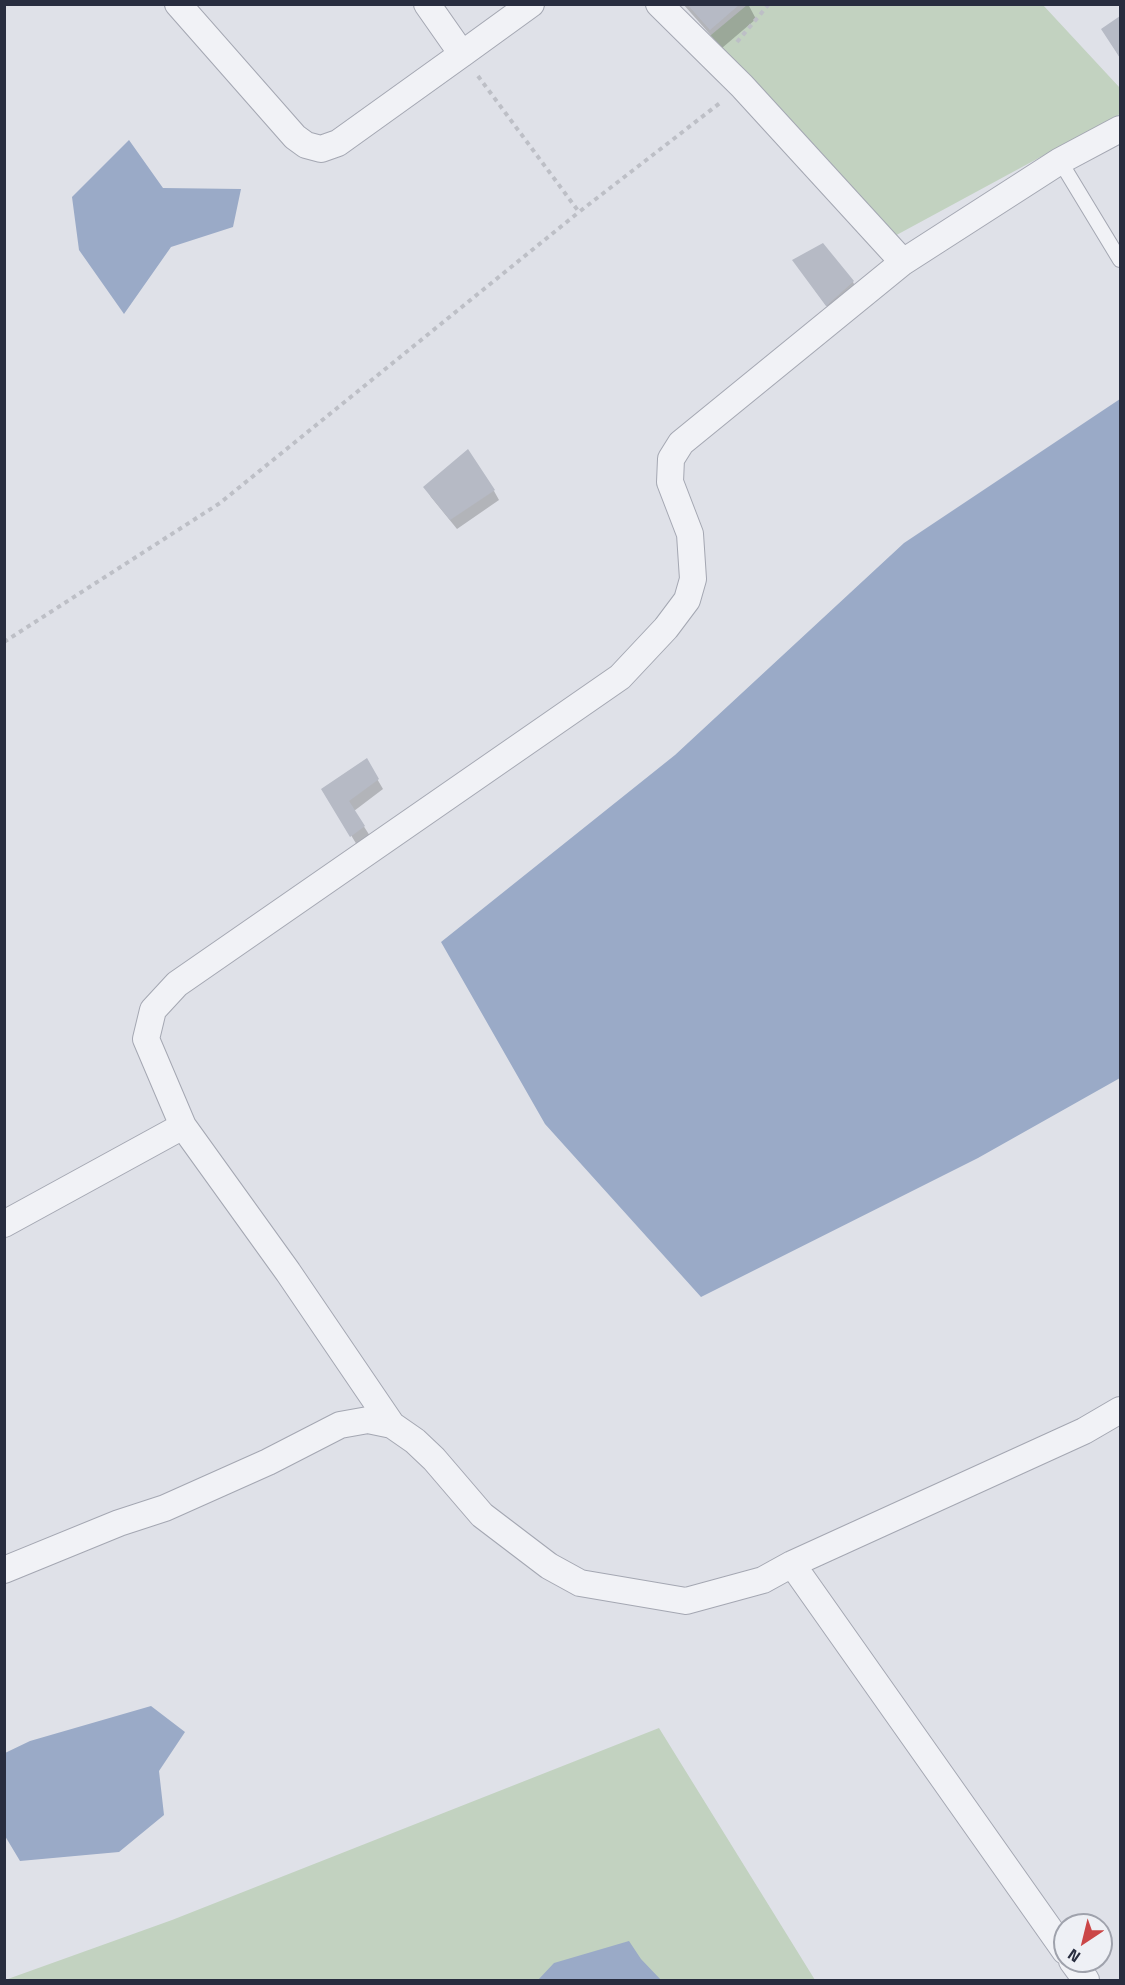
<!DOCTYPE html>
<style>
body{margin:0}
#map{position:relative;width:1125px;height:1985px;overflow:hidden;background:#dfe1e8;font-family:"Titillium Web",sans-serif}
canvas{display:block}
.frame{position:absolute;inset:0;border:6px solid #282d3f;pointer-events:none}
.north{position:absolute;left:1053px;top:1913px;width:60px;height:60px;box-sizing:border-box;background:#eef0f5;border:2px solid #9fa2ac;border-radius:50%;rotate:215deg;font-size:16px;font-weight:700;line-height:24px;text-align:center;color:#282d3f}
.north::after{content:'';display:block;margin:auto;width:21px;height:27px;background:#cb4647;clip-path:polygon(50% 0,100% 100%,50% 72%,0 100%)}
</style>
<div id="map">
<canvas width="1125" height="1985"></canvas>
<div class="frame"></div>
<div class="north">N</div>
</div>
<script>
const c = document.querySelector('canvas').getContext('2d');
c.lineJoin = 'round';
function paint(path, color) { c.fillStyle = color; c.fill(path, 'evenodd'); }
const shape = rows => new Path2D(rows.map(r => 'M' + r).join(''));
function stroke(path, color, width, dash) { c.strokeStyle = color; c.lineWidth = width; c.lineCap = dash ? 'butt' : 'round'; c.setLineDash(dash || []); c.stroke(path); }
const green = shape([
 [747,5,1043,5,1120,88,1120,114,891,238,705,40],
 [659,1728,815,1980,5,1980,172,1920]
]);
const water = shape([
 [129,140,163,188,241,189,233,227,171,247,124,314,79,250,72,197],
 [1120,399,1120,1078,978,1158,701,1297,545,1124,441,942,675,755,904,543],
 [151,1706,185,1732,159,1771,164,1815,119,1852,20,1861,5,1836,5,1753,30,1741],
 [629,1941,641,1959,661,1980,538,1980,554,1963]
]);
const shadow = shape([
 [683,4,748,4,756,19,722,48],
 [1120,18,1120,58,1103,29],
 [794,261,853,282,858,292,833,315],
 [425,487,494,491,499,500,457,529,431,497],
 [366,760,383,789,354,811,370,836,357,845,323,789]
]);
const building = shape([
 [687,4,740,4,710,30],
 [1120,16,1120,58,1101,29],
 [823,243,854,281,826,306,792,260],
 [468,449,495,490,450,520,423,487],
 [367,758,379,779,349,801,365,826,350,837,321,789]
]);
const path = shape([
 [737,42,769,4],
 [478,76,579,212,720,103],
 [4,642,220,503,579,212]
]);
const service = shape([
 [1060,161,1120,260]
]);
const minor = shape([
 [178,4,295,137,306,145,321,149,338,143,462,54],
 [427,4,462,54,531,4],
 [659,4,742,86,903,262,1060,161,1120,129],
 [4,1224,183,1126],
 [392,1425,288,1272,183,1126,146,1039,153,1010,177,984,620,677,666,628,687,600,693,579,690,534,670,482,671,459,681,443,903,262],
 [792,1564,1065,1951],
 [4,1570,119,1523,165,1508,268,1462,340,1425,368,1420,392,1425,415,1441,434,1459,482,1515,549,1566,580,1583,686,1601,763,1580,792,1564,1084,1431,1120,1410],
 [1072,1961,1086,1980]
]);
paint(green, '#c2d2c0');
paint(water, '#9aaac7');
paint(shadow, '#0003');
paint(building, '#b6bac5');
stroke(service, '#a4a7b2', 16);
stroke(minor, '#a4a7b2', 28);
stroke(path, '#bdbfc6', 4, [4.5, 4.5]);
stroke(service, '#f1f2f6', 14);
stroke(minor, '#f1f2f6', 26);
</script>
